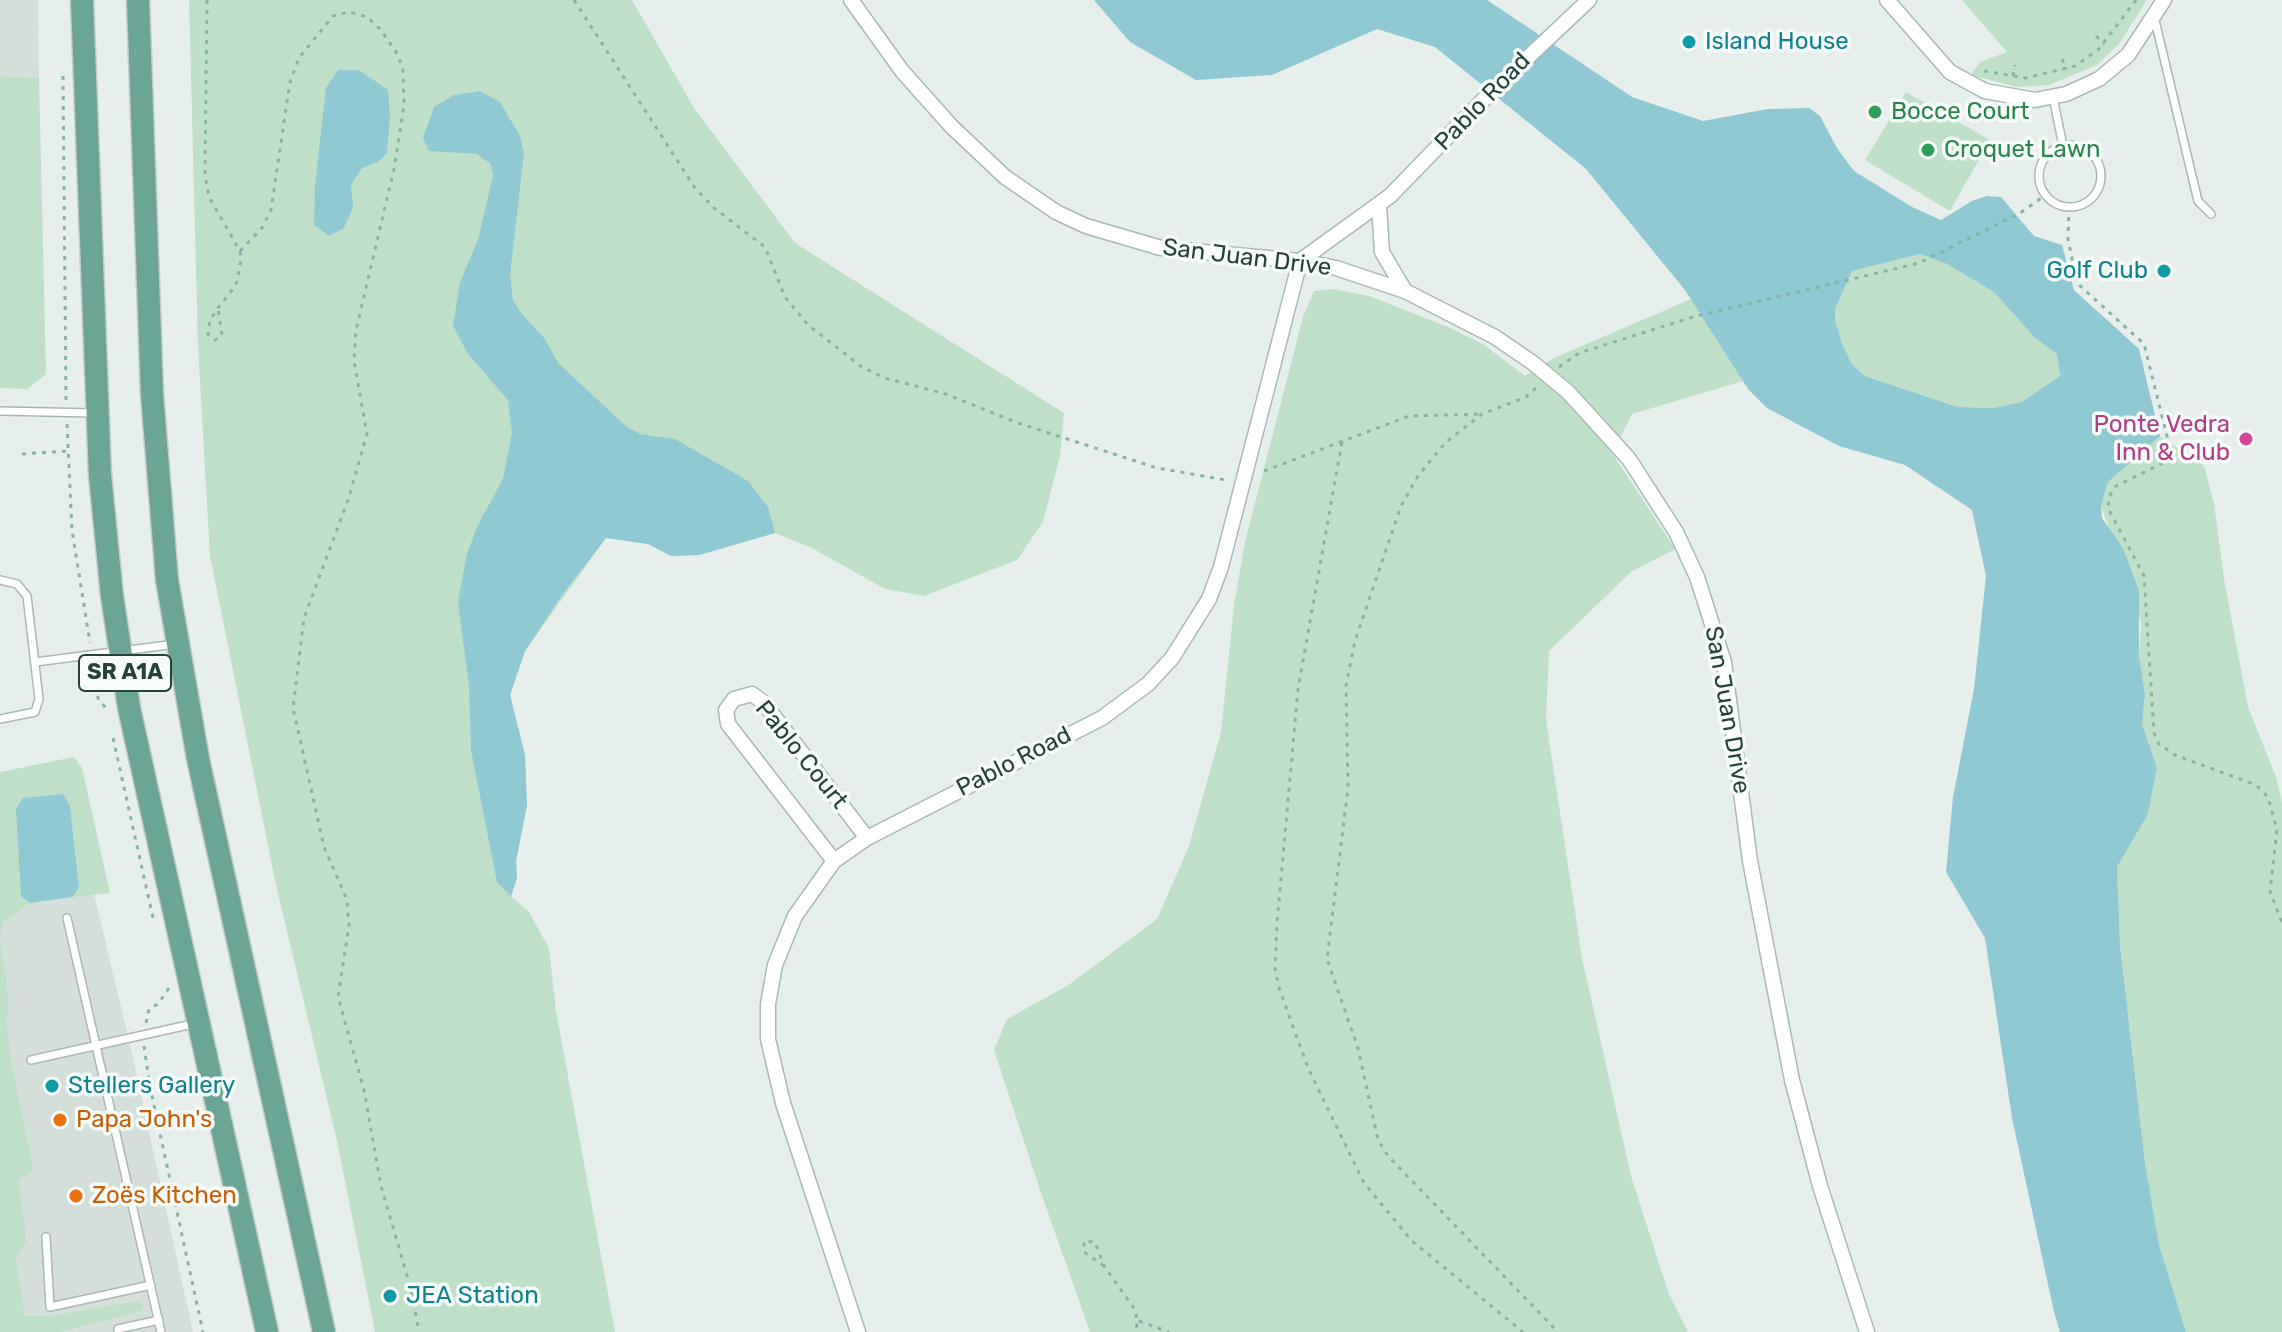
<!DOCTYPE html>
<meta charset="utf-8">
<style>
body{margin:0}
canvas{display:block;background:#e6efeb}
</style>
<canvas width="2282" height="1332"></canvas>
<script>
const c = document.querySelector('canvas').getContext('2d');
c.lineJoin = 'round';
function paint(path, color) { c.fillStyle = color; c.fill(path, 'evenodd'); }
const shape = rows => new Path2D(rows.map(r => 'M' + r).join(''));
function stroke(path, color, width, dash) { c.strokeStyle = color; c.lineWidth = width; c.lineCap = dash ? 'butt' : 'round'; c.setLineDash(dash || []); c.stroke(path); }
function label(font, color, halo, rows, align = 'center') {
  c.font = font + ' Rubik,sans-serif'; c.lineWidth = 7; c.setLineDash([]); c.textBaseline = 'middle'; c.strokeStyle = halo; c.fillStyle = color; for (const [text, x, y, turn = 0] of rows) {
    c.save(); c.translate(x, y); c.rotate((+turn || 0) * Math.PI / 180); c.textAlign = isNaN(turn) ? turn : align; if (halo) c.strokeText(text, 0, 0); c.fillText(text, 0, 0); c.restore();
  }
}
const built = shape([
 [0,0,38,0,39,78,0,76],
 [94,894,129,1040,193,1332,62,1332,84,1327,50,1316,25,1316,16,1258,27,1241,19,1179,34,1169,12,1065,7,1023,9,998,0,939,3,922,30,903]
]);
const green = shape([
 [189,0,632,0,694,108,795,243,1064,413,1060,456,1043,522,1017,560,924,596,885,589,812,548,775,533,699,555,671,556,648,544,606,538,525,651,510,695,525,755,527,805,516,861,517,878,511,896,529,912,549,948,556,1011,615,1332,375,1332,337,1141,276,885,210,556,198,346],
 [1962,0,2147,0,2119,44,2097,65,2049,85,2016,87,1971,75,1980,62,2007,52],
 [0,76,39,78,46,374,27,389,0,388],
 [1906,92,1990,140,1950,211,1865,160],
 [1920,254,1947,264,1994,292,2035,338,2057,354,2060,377,2022,402,1993,408,1958,407,1865,376,1852,364,1842,344,1835,319,1835,309,1852,271],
 [1333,289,1369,296,1448,327,1483,344,1525,376,1554,358,1691,299,1743,381,1632,414,1612,453,1675,549,1631,572,1549,651,1546,720,1582,958,1631,1176,1669,1294,1688,1332,1090,1332,1040,1190,994,1050,1007,1019,1067,986,1157,919,1189,846,1221,732,1234,605,1245,542,1303,317,1314,291],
 [2160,436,2204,466,2214,503,2224,579,2248,707,2276,777,2282,802,2282,1332,2186,1332,2159,1245,2145,1163,2120,945,2117,867,2148,814,2157,768,2142,724,2145,694,2139,656,2141,623,2123,548,2111,534,2101,506,2108,482],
 [74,757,82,768,110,893,73,897,79,887,70,806,21,895,30,903,3,922,0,939,9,998,7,1023,12,1065,34,1170,19,1180,27,1241,16,1258,25,1316,50,1316,138,1301,144,1305,141,1311,62,1332,0,1332,0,772]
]);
const water = shape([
 [1094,0,1487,0,1632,97,1703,121,1768,109,1809,108,1820,116,1837,148,1854,171,1912,207,1941,220,1972,201,1987,196,2001,197,2034,236,2062,245,2074,290,2139,349,2160,436,2108,482,2101,506,2102,518,2123,548,2139,591,2139,656,2145,694,2142,724,2157,768,2148,814,2117,867,2120,945,2145,1163,2159,1245,2186,1332,2060,1332,2054,1312,2012,1118,1985,938,1946,872,1953,797,1974,689,1986,576,1972,510,1905,465,1839,446,1767,408,1748,389,1685,290,1586,169,1435,47,1377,29,1272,75,1196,80,1130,42],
 [1920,254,1947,264,1994,292,2035,338,2057,354,2060,376,2022,402,1993,408,1958,407,1865,376,1852,364,1842,344,1835,319,1835,309,1852,271],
 [338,70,359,70,388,90,390,118,387,153,378,162,362,168,351,185,353,207,344,228,329,236,314,225,315,186,326,88],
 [480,91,500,102,520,136,524,153,510,274,513,300,521,313,545,339,558,363,627,427,640,434,675,439,748,481,768,507,775,533,699,555,671,556,648,544,606,538,562,595,525,651,510,695,525,755,527,805,516,861,517,878,511,896,497,882,471,750,469,687,458,601,467,554,478,525,503,479,512,433,508,400,468,354,453,326,460,282,478,240,493,176,491,164,477,154,429,151,423,138,434,107,454,95],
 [63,794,70,806,79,887,73,897,30,903,21,896,16,809,23,798]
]);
const path = shape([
 [207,0,205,175,209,197,240,251,241,261,236,285,218,308,210,320,208,334,215,340,222,335,218,308],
 [574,0,695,188,714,208,765,247,785,297,808,325,862,367,885,378,946,394,1018,423,1157,468,1226,480],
 [2096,36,2104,44],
 [2062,59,2067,69],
 [1984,71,2026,78,2075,66,2098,50,2136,0],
 [63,76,66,401],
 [2013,76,2015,65],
 [2069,207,2068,239,2077,283,2144,344,2168,440,2163,463,2116,486,2109,497,2108,508,2144,576,2154,733,2159,744,2175,755,2256,785,2268,797,2277,830,2270,891,2282,923],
 [240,251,262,228,271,210,290,82,299,58,333,16,349,12,367,17,381,30,398,55,403,70,404,106,394,169,356,330,354,361,367,434,348,500,304,618,293,708,324,847,347,900,349,925,338,997,364,1090,381,1186,411,1289,419,1332],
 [1559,367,1579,353,1693,317,1919,263,2020,213,2046,195],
 [1536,388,1526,397,1482,414,1445,443,1418,476,1401,506,1355,641,1346,686,1348,788,1327,959,1358,1048,1378,1140,1388,1156,1558,1332],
 [67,424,72,530,90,643],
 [1342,442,1298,689,1277,923,1275,968,1279,988,1308,1068,1364,1183,1412,1241,1523,1332],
 [22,454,68,451],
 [1264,471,1409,416,1482,414],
 [94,666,98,698,108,711],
 [113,738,154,922],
 [146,1023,149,1009,158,1004,169,988],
 [144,1046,150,1087,203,1332],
 [1104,1266,1084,1252,1084,1241,1095,1242,1104,1266,1136,1311,1137,1332],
 [1139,1321,1169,1332]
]);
const service = shape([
 [2154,16,2198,201,2211,214],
 [2053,97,2063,146],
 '2039 176a31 31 0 1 1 62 0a31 31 0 1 1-62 0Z',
 [0,411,94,413],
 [0,580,17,584,27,596,39,699,35,712,0,719],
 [35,662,176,644],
 [67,918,161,1332],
 [31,1060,197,1023],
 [46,1237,50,1307,151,1285],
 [118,1332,118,1329,159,1320]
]);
const minor = shape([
 [851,0,902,71,951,126,1005,177,1056,212,1086,226,1161,248,1300,261,1336,268,1405,291,1495,337,1533,363,1568,392,1629,459,1676,532,1697,577,1724,662,1750,861,1792,1080,1820,1186,1867,1332],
 [1887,0,1950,72,1985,91,2035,100,2066,94,2099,79,2128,55,2164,0],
 [1379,206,1382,252,1405,291],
 [834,861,728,724,726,710,734,699,752,694,763,702,867,838],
 [858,1332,783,1103,768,1039,768,1004,775,965,795,916,834,861,867,838,1102,718,1148,684,1172,658,1209,599,1221,567,1300,261,1390,196,1489,94,1589,0]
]);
const primary = shape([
 [82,0,100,475,112,596,129,708,267,1332],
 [138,0,152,394,167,580,198,759,324,1332]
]);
const markers = [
 [1689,42,8,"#0f9aa8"],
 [1875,112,8,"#2e9e5b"],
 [1928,150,8,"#2e9e5b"],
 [2164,271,8,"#0f9aa8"],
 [2246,439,8,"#d1479c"],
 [52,1086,8,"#0f9aa8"],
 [60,1120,8,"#e8710a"],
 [76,1196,8,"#e8710a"],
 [390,1296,8,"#0f9aa8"]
];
const shields = [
 [125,673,92]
];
const shieldNames = [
 ["SR A1A",125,673]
];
const cultureNames = [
 ["Island House",1705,42],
 ["Golf Club",2148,271,"right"],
 ["Stellers Gallery",68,1086],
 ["JEA Station",406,1296]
];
const streetNames = [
 ["Pablo Road",1483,102,-46],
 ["San Juan Drive",1247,258,7],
 ["San Juan Drive",1727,710,80],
 ["Pablo Court",801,755,51],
 ["Pablo Road",1014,762,-27]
];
const leisureNames = [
 ["Bocce Court",1891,112],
 ["Croquet Lawn",1944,150]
];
const hotelNames = [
 ["Ponte Vedra",2230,425],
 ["Inn & Club",2230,453]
];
const foodNames = [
 ["Papa John's",76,1120],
 ["Zoës Kitchen",92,1196]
];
paint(built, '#d4dfda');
paint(green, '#bfe0c8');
paint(water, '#8ec9d4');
stroke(service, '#a8b8b2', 10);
stroke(minor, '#a8b8b2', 17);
stroke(primary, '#c2cac8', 25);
stroke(path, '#86b3a5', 3, [4, 6]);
stroke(service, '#fff', 7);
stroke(minor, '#fff', 14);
stroke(primary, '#6aa596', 22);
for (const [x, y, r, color] of markers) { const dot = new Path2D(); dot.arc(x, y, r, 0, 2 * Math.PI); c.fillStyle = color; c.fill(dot); stroke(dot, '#f7fbf9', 3); }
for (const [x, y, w] of shields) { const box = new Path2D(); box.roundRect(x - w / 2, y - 18, w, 36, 6); c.fillStyle = '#f7fbf9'; c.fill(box); stroke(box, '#24423a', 2); }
label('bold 22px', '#24423a', null, shieldNames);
label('24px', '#0d838f', '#f7fbf9', cultureNames, 'left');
label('24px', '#24423a', '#f7fbf9', streetNames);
label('24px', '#27864d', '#f7fbf9', leisureNames, 'left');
label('24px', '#b23c85', '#f7fbf9', hotelNames, 'right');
label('24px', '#c56008', '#f7fbf9', foodNames, 'left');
</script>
